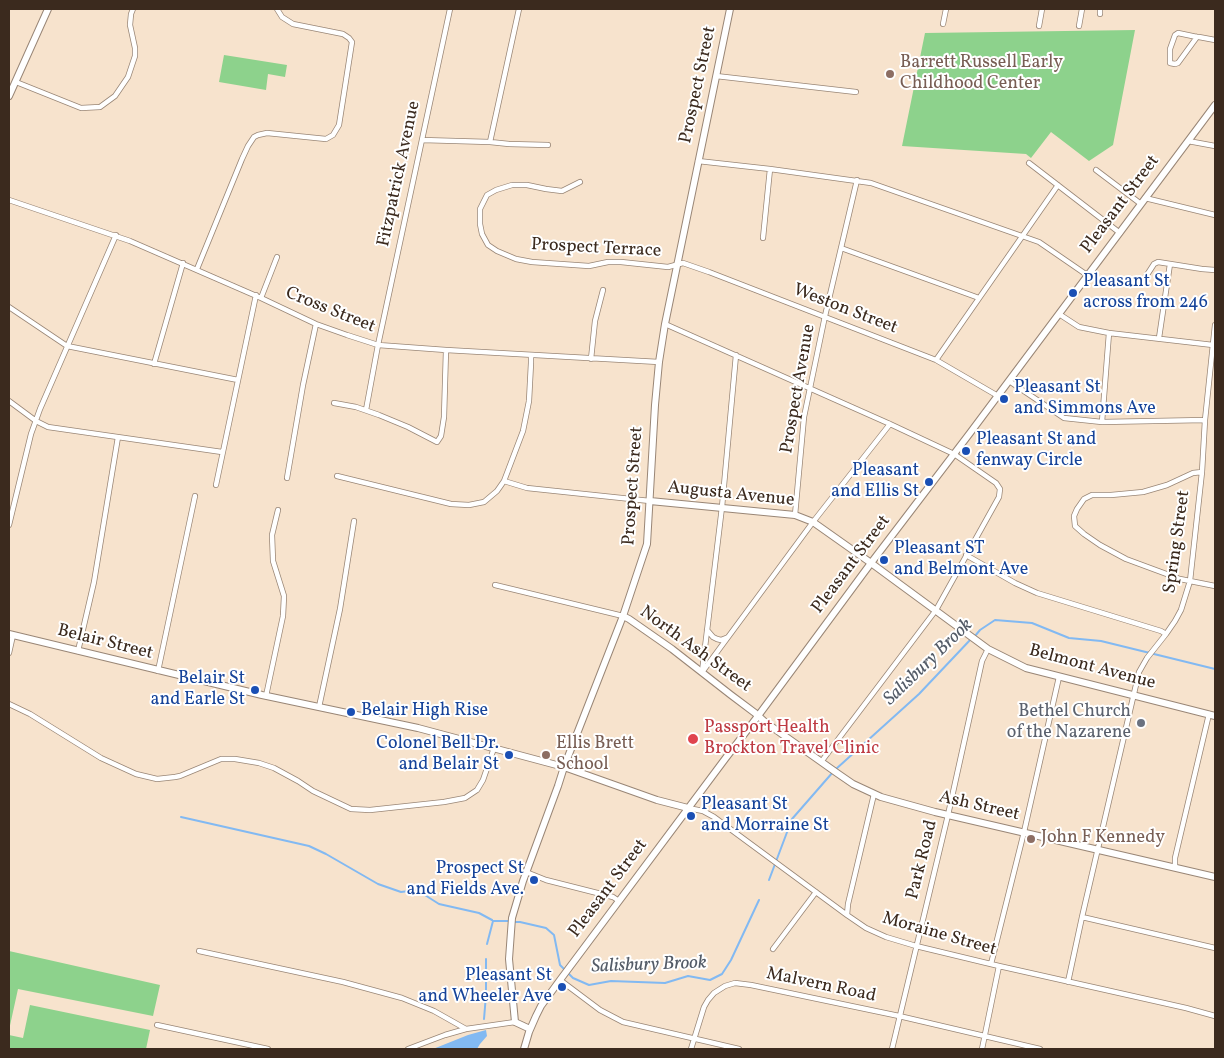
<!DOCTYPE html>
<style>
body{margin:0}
#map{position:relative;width:1224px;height:1058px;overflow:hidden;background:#f7e3cd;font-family:Vollkorn,serif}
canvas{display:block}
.frame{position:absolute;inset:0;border:10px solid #3b2a1e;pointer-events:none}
</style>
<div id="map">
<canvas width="1224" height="1058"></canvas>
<div class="frame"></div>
</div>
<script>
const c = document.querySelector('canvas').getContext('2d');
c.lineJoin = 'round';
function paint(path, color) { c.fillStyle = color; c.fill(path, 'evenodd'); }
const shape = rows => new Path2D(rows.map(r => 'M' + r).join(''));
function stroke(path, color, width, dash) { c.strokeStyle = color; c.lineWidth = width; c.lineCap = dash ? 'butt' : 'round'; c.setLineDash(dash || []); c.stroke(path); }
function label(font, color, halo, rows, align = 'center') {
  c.font = font + ' Vollkorn,serif'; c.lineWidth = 4; c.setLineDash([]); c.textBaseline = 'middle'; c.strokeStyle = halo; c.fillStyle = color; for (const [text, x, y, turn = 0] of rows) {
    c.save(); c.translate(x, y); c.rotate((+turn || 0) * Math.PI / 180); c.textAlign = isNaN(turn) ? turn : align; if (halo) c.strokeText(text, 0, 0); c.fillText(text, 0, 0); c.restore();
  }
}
const green = shape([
 [1135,30,1113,145,1089,161,1051,132,1031,158,1026,154,902,146,925,33],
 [224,55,287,65,285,77,268,74,266,90,219,82],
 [9,951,160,985,153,1016,18,989,9,1030],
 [30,1005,150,1030,146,1049,9,1049,9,1035,23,1038]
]);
const water = shape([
 [486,1030,487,1036,480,1044,477,1049,433,1049,468,1035]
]);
const stream = shape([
 [975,636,980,630,995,620,1032,623,1069,638,1101,641,1215,669],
 [836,769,919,694,971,639],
 [181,817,309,846,326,854,378,884,401,892,417,890,439,904,479,913,492,920],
 [769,880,792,819,833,772],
 [514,922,520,922,546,928,554,935,560,965,573,978,589,985,611,981,665,983,688,976,710,980,722,974,731,960,759,900],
 [487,944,493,921,509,921],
 [484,1019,486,995,486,959]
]);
const street = shape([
 [1100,14,1100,9],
 [943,24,946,9],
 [1039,26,1042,9],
 [1079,26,1082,9],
 [1197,37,1178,63,1175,64,1170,63,1170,49,1175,35,1178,33,1197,37,1199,37,1215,40],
 [716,76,856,92],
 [16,82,81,108,100,107,115,96,128,77,135,56,135,48,130,25,131,14,133,9],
 [422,140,490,142,519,9],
 [1188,141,1215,146],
 [490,142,509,144,548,145],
 [698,161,770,169,871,183,1039,242,1087,275],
 [1029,163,1120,233],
 [1096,170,1141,204],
 [580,182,562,191,546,189,527,185,512,185,496,190,487,195,480,209,480,224,482,234,488,245,497,251,516,259,532,262,589,266,608,262,621,262,668,267,683,263,709,272,936,360,998,396],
 [1145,198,1215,215],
 [9,200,130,241,261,298,316,324,347,335,378,345,446,350,659,362],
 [763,238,770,169],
 [841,248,979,298],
 [197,269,242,159,248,146,254,137,258,135,267,133,326,139,333,135,339,125,352,42,349,38,343,34,293,24,282,17,277,9],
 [1143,281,1154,264,1158,262,1202,269,1215,270],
 [261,298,277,257],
 [9,307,67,346,238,380],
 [1059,314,1079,327,1109,333,1213,345],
 [665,324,890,424,954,454,996,483,1000,489,999,497,936,610,821,762],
 [1159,338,1170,264],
 [591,359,595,321,603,290],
 [936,360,1058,185],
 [154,364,183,263],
 [1009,381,1064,418,1102,422,1205,420],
 [9,401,36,421,48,427,222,452],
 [334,403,356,407,379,415,408,427,437,442,441,436,444,417,446,350],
 [366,410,378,345,450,9],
 [1102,422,1109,333],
 [1202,472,1193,473,1167,485,1143,492,1111,495,1092,495,1084,499,1077,509,1074,516,1075,526,1084,534,1100,545,1126,559,1180,579,1215,586],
 [337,476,451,504,469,505,484,502,497,491,504,481,523,431,529,401,531,363,531,355],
 [287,478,303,385,316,324],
 [504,481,527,488,650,501],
 [216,485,256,295],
 [795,515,804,417,825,316,857,180],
 [9,525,31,434,40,409,116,235],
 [966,555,1015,583,1037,593,1161,631,1166,634],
 [495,585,623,616],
 [707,630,713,637,717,639,721,640,726,638],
 [78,651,94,582,118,437],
 [9,653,13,635],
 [158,671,195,496],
 [703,671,813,522,890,424],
 [702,672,722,507,736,355],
 [266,696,283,616,284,596,273,561,272,535,278,510],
 [9,704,30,714,101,758,136,774,157,779,175,777,180,776,221,759,235,759,259,763,274,768,298,781,313,791,351,809,370,810,444,802,465,798,477,790,483,780,494,748],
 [319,707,340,609,354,521],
 [688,808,703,811,714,817,847,915,866,928,886,937,916,946,999,966,1186,1008,1215,1016],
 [1175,867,1175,858,1209,714],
 [526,872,546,880,613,897,619,901],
 [847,915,848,904,874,794],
 [1082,917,1215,948],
 [773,949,816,892],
 [199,951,343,982,402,998,434,1011,466,1029],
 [991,964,1024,832,1059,677],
 [560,980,600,1010,623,1022,739,1049],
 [1068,982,1082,917,1139,672,1147,658,1166,634,1175,621,1181,610,1190,581,1202,472,1205,420,1215,325],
 [157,1025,268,1049],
 [408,1049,445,1035,466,1029,515,1022],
 [691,1049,704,1007,708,1000,714,993,725,986,735,983,751,985,899,1016,1040,1049],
 [892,1049,948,815,982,661,988,649],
 [982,1049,999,966]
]);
const secondary = shape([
 [9,96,48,9],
 [650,501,795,515,813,522,871,563,988,649,1026,668,1215,716],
 [623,616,629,619,672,649,731,695,755,713,765,722,837,773,853,784,881,797,935,812,1215,877],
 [9,634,262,695,418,728,564,767,657,800,688,808],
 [530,1029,515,1022,509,959,512,918,523,881,558,786,564,767,623,616,647,544,655,405,659,362,665,324,730,9],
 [524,1049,529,1032,536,1016,541,1006,560,980,725,759,758,716,871,563,970,433,1215,105]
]);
const markers = [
 [890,74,5,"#8d6e63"],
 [1073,293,5,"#1a4fb4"],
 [1004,399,5,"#1a4fb4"],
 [966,451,5,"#1a4fb4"],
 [929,482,5,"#1a4fb4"],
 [884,560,5,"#1a4fb4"],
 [255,690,5,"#1a4fb4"],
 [351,712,5,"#1a4fb4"],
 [1141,723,5,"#6b7280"],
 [693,739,6,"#e0444e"],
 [509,755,5,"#1a4fb4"],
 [546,755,5,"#8d6e63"],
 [691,816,5,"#1a4fb4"],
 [1031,839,5,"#8d6e63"],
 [534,880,5,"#1a4fb4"],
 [562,987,5,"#1a4fb4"]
];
const educationNames = [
 ["Barrett Russell Early",900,64],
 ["Childhood Center",900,85],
 ["Ellis Brett",556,745],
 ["School",556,766],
 ["John F Kennedy",1041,839]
];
const streetNames = [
 ["Prospect Street",699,85,-78],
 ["Fitzpatrick Avenue",400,174,-78],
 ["Pleasant Street",1121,205,-53],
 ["Prospect Terrace",596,249,3],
 ["Weston Street",845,310,21],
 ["Cross Street",330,311,22],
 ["Prospect Avenue",799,389,-80],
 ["Prospect Street",634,486,-86],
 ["Augusta Avenue",731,495,6],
 ["Spring Street",1178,542,-82],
 ["Pleasant Street",852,565,-53],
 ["Belair Street",105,643,14],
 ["North Ash Street",695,650,36],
 ["Belmont Avenue",1092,668,15],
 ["Ash Street",979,807,13],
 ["Park Road",923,860,-76],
 ["Pleasant Street",609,889,-53],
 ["Moraine Street",939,935,16],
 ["Malvern Road",821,986,12]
];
const transitNames = [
 ["Pleasant St",1083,283],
 ["across from 246",1083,304],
 ["Pleasant St",1014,389],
 ["and Simmons Ave",1014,410],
 ["Pleasant St and",976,441],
 ["fenway Circle",976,462],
 ["Pleasant",919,472,"right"],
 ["and Ellis St",919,493,"right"],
 ["Pleasant ST",894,550],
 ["and Belmont Ave",894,571],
 ["Belair St",245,680,"right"],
 ["and Earle St",245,701,"right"],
 ["Belair High Rise",361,712],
 ["Colonel Bell Dr.",499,745,"right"],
 ["and Belair St",499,766,"right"],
 ["Pleasant St",701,806],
 ["and Morraine St",701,827],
 ["Prospect St",524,870,"right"],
 ["and Fields Ave.",524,891,"right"],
 ["Pleasant St",552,977,"right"],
 ["and Wheeler Ave",552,998,"right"]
];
const worshipNames = [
 ["Bethel Church",1131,713],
 ["of the Nazarene",1131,734]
];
const healthNames = [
 ["Passport Health",704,729],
 ["Brockton Travel Clinic",704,750]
];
const waterNames = [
 ["Salisbury Brook",929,663,-44],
 ["Salisbury Brook",649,966,-2]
];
paint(green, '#8dd28c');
paint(water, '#82b9f2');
stroke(stream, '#82b9f2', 2);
stroke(street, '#998676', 6);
stroke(secondary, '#998676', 8);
stroke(street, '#fff', 4.5);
stroke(secondary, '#fff', 6);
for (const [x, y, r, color] of markers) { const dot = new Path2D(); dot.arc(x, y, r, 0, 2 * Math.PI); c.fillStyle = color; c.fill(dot); stroke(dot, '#fff', 2); }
label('18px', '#785e54', '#fff', educationNames, 'left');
label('18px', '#3b2a1e', '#fff', streetNames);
label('18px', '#164399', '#fff', transitNames, 'left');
label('18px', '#5b616d', '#fff', worshipNames, 'right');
label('18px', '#be3a42', '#fff', healthNames, 'left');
label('italic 19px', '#545c68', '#fff', waterNames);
</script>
